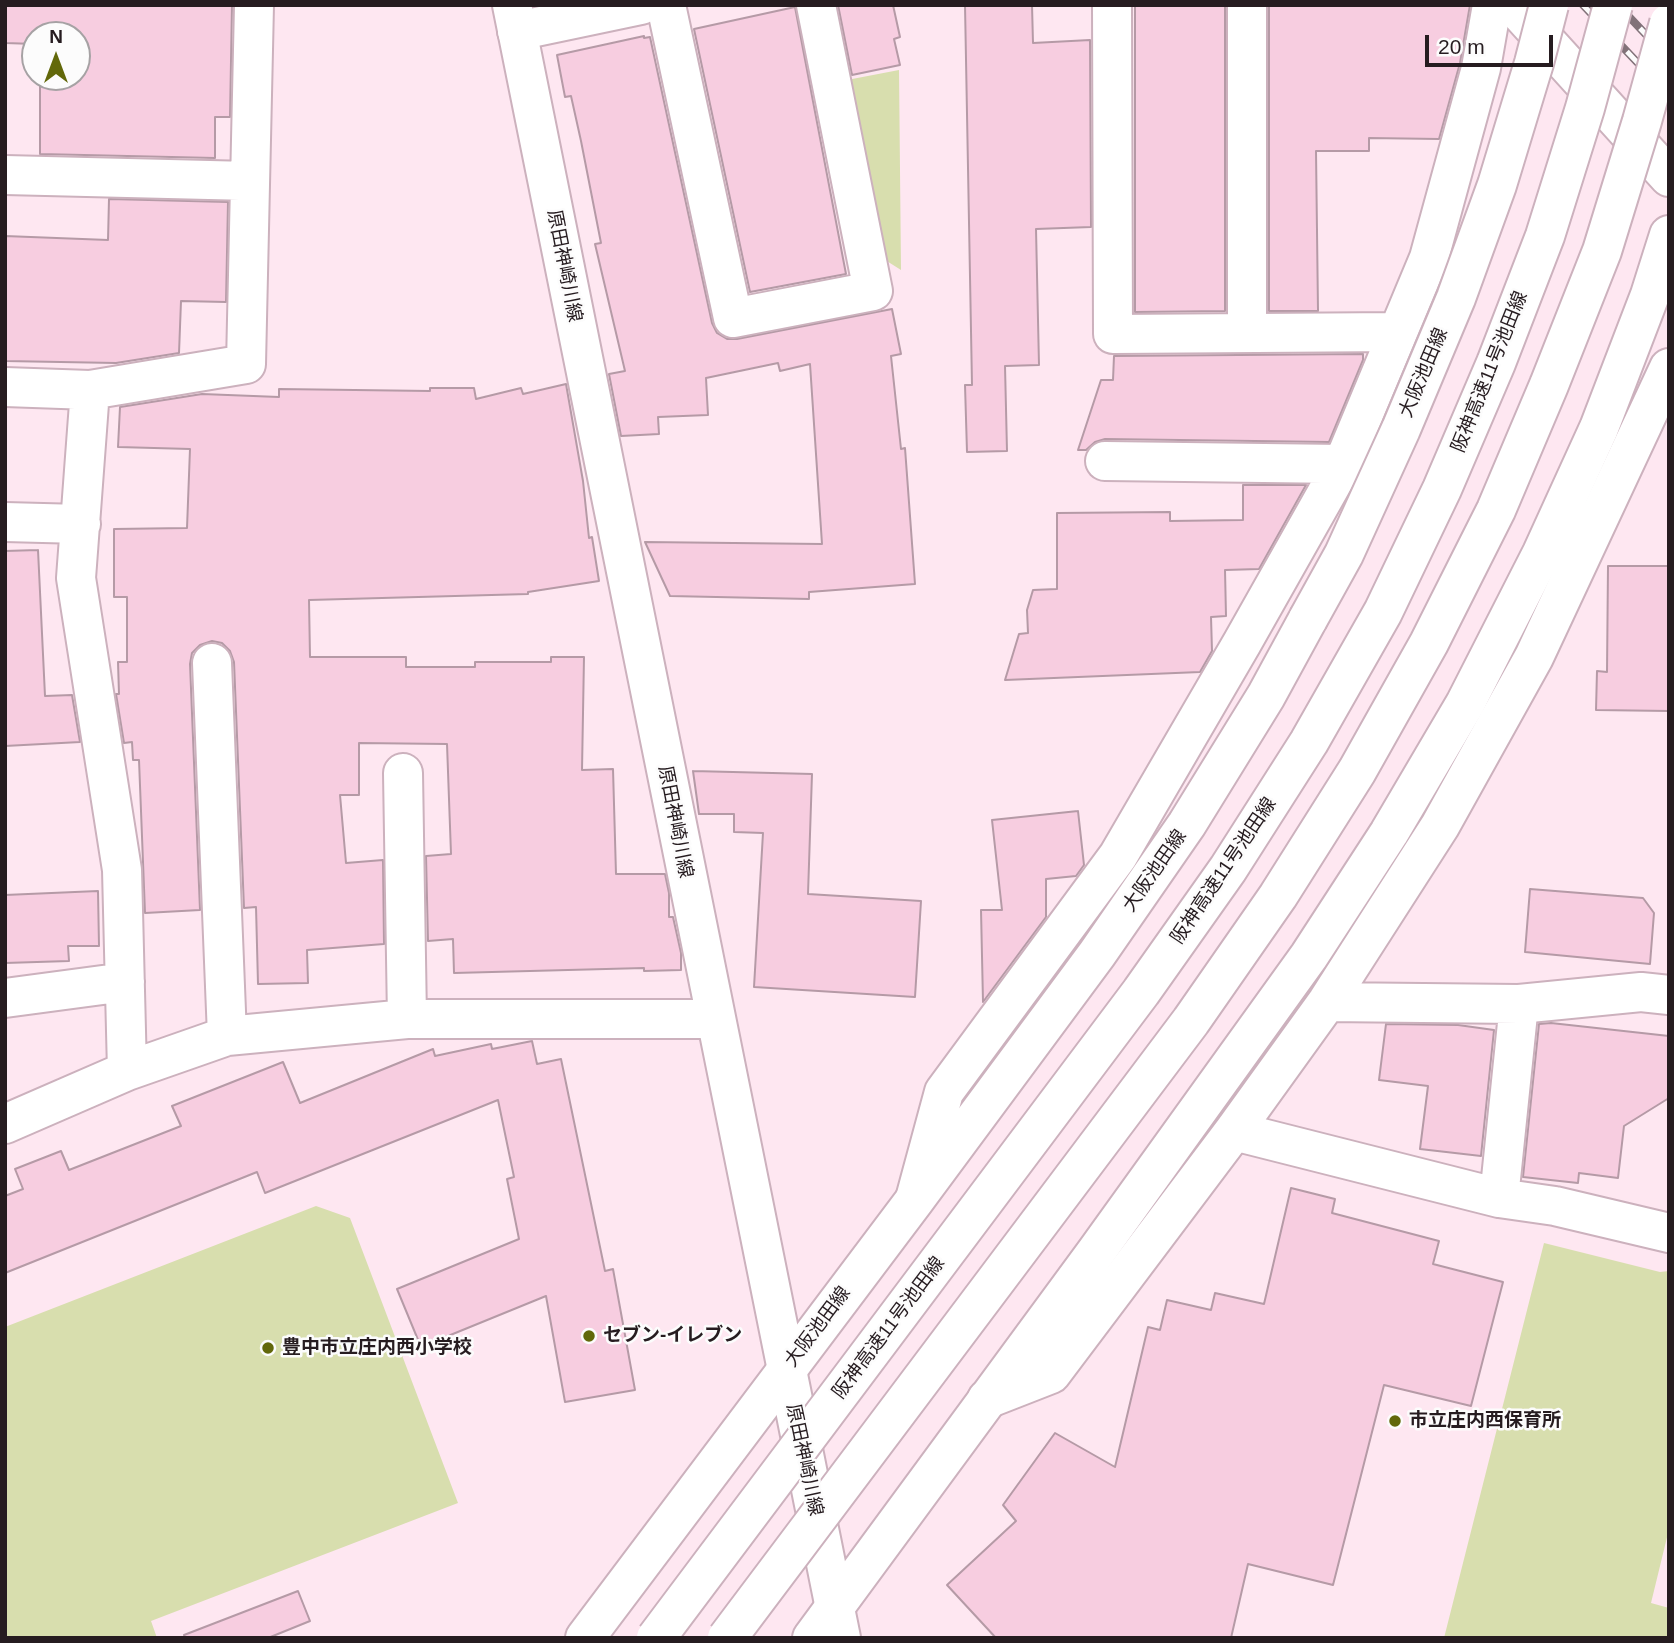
<!DOCTYPE html>
<meta charset="utf-8">
<style>
body{margin:0}
#map{position:relative;width:1674px;height:1643px;overflow:hidden;background:#fee7f1;font-family:Helvetica,sans-serif}
canvas{display:block}
.frame{position:absolute;inset:0;border:7px solid #261c20;pointer-events:none}
.north{position:absolute;left:21px;top:21px;width:70px;height:70px;box-sizing:border-box;background:#fcfcfc;border:2px solid #a6a2a4;border-radius:50%;rotate:0deg;font-size:19px;font-weight:700;line-height:28px;text-align:center;color:#261c20}
.north::after{content:'';display:block;margin:auto;width:24px;height:32px;background:#62680a;clip-path:polygon(50% 0,100% 100%,50% 72%,0 100%)}
.scale{position:absolute;left:1425px;top:35px;width:128px;height:32px;box-sizing:border-box;border:4px solid #261c20;border-top:0;padding-left:9px;font-size:21px;line-height:24px;white-space:nowrap;color:#261c20;-webkit-text-stroke:5px #fcfcfc;paint-order:stroke}
</style>
<div id="map">
<canvas width="1674" height="1643"></canvas>
<div class="frame"></div>
<div class="north">N</div>
<div class="scale">20 m</div>
</div>
<script>
const c = document.querySelector('canvas').getContext('2d');
c.lineJoin = 'round';
function paint(path, color) { c.fillStyle = color; c.fill(path, 'evenodd'); }
const shape = rows => new Path2D(rows.map(r => 'M' + r).join(''));
function stroke(path, color, width, dash) { c.strokeStyle = color; c.lineWidth = width; c.lineCap = dash ? 'butt' : 'round'; c.setLineDash(dash || []); c.stroke(path); }
function label(font, color, halo, rows, align = 'center') {
  c.font = font + ' Helvetica,"Noto Sans JP",sans-serif'; c.lineWidth = 5; c.setLineDash([]); c.textBaseline = 'middle'; c.strokeStyle = halo; c.fillStyle = color; for (const [text, x, y, turn = 0] of rows) {
    c.save(); c.translate(x, y); c.rotate((+turn || 0) * Math.PI / 180); c.textAlign = isNaN(turn) ? turn : align; if (halo) c.strokeText(text, 0, 0); c.fillText(text, 0, 0); c.restore();
  }
}
const green = shape([
 [899,70,901,270,882,258,847,80],
 [316,1206,350,1218,458,1503,151,1621,157,1638,5,1638,5,1327],
 [1544,1243,1660,1272,1669,1271,1669,1529,1651,1603,1669,1608,1669,1638,1444,1638]
]);
const building = shape([
 [5,5,232,5,230,117,215,117,215,158,40,154,40,77,77,77,77,35,35,35,35,44,5,43,5,5],
 [838,5,893,5,900,37,894,39,900,65,852,75,838,5],
 [965,5,1032,5,1033,43,1090,40,1091,227,1036,229,1039,365,1005,366,1007,451,967,452,965,385,972,385,965,5],
 [1135,5,1225,5,1225,311,1135,312,1135,5],
 [1470,5,1460,63,1439,139,1369,138,1369,151,1316,151,1318,311,1269,311,1269,6,1470,5],
 [795,7,846,274,750,292,694,29,795,7],
 [644,36,644,38,650,37,712,323,717,333,727,339,737,339,892,309,901,354,891,356,901,449,905,448,915,584,809,592,809,599,670,596,645,542,822,544,810,364,780,371,778,363,706,378,708,415,658,417,659,434,621,436,609,374,625,371,595,244,601,243,581,141,571,96,565,97,557,55,644,36],
 [109,199,228,202,226,302,181,301,179,353,116,363,5,361,5,236,108,240,109,199],
 [1363,354,1363,360,1329,442,1105,439,1095,442,1086,450,1078,450,1101,380,1113,380,1114,356,1363,354],
 [566,384,583,481,589,538,592,537,599,581,528,592,528,594,309,600,310,657,406,657,406,667,475,667,475,662,551,662,551,657,584,657,582,770,613,769,616,874,665,874,669,893,669,917,673,917,681,953,681,970,644,971,644,968,454,973,453,939,428,941,426,856,451,854,447,744,359,743,359,795,340,795,346,863,383,860,384,944,307,950,308,983,258,984,256,907,244,908,234,662,230,651,222,643,212,641,200,645,192,653,190,664,200,910,145,913,139,760,133,760,132,742,124,743,116,694,119,694,118,662,127,662,127,597,114,597,114,529,187,528,190,449,118,447,120,407,202,394,279,397,279,389,430,391,430,388,474,388,476,399,521,388,523,394,566,384],
 [1243,485,1306,485,1259,569,1225,570,1226,616,1211,617,1212,651,1200,672,1005,680,1019,634,1028,633,1027,610,1033,590,1057,589,1057,513,1170,512,1170,521,1243,520,1243,485],
 [38,550,45,696,72,695,80,742,5,746,5,551,38,550],
 [1608,566,1669,566,1669,711,1596,710,1597,671,1607,672,1608,566],
 [693,771,812,774,808,894,921,901,915,997,754,987,763,833,734,832,734,814,699,814,693,771],
 [1078,811,1084,865,1076,876,1046,879,1046,917,983,1002,981,910,1002,910,992,820,1078,811],
 [1530,889,1643,898,1654,913,1650,964,1525,952,1530,889],
 [98,891,99,946,68,946,69,961,5,963,5,895,98,891],
 [1551,1023,1669,1036,1669,1098,1624,1126,1618,1178,1579,1173,1578,1183,1523,1177,1539,1024,1551,1023],
 [1386,1024,1458,1025,1494,1030,1481,1156,1420,1149,1428,1086,1379,1080,1386,1024],
 [532,1041,537,1064,561,1059,605,1271,613,1269,635,1390,565,1402,546,1296,421,1347,397,1289,519,1239,507,1179,514,1177,498,1100,265,1193,257,1172,5,1273,5,1196,23,1189,15,1169,61,1151,69,1170,181,1126,172,1106,283,1062,300,1103,433,1049,435,1056,491,1044,492,1049,532,1041],
 [1291,1188,1335,1199,1332,1213,1439,1241,1433,1264,1503,1282,1471,1406,1384,1385,1333,1585,1248,1564,1231,1638,996,1638,947,1585,1016,1521,1003,1505,1055,1433,1115,1467,1148,1327,1160,1330,1167,1300,1211,1310,1215,1293,1264,1304,1291,1188],
 [298,1591,310,1621,268,1638,185,1638,184,1635,298,1591]
]);
const minor = shape([
 [666,5,733,318,873,291,816,5],
 [1112,5,1113,334,1398,332],
 [1247,5,1247,333],
 [517,31,641,5],
 [5,175,250,181],
 [5,387,90,390],
 [1105,461,1343,464],
 [5,522,81,524],
 [212,663,227,1036],
 [403,773,407,1019],
 [5,998,125,982],
 [1327,1002,1519,1004,1641,992,1669,995],
 [127,1071,122,870,76,578,90,390,246,364,254,5],
 [5,1124,127,1071,227,1036,407,1019,715,1019],
 [1234,1131,1499,1198,1555,1206,1669,1233],
 [1499,1198,1519,1004],
 [915,1199,944,1092,1118,856,1242,643,1343,464,1429,258,1481,68,1492,5],
 [987,1399,1051,1374,1234,1131,1327,1002,1440,826,1534,657,1669,368]
]);
const tertiary = shape([
 [512,5,841,1638],
 [1513,5,1669,177]
]);
const primary = shape([
 [585,1638,914,1201,1097,954,1187,824,1266,696,1308,619],
 [812,1638,1096,1252,1309,956,1389,833,1465,704,1542,553,1599,428,1650,295,1669,235]
]);
const rail = shape([
 [1583,5,1669,96],
 [1618,5,1669,59]
]);
const primaryBridge = shape([
 [1308,619,1344,554,1401,429,1456,298,1497,185,1534,63,1549,5]
]);
const motorwayBridge = shape([
 [656,1638,1141,992,1228,869,1309,742,1383,612,1442,489,1496,363,1545,236,1585,108,1613,5],
 [727,1638,1191,1021,1278,896,1357,771,1429,643,1496,510,1549,385,1602,251,1642,121,1669,23]
]);
const markers = [
 [589,1336,7,"#62680a"],
 [268,1348,7,"#62680a"],
 [1395,1421,7,"#62680a"]
];
const streetNames = [
 ["原田神崎川線",564,266,79],
 ["阪神高速11号池田線",1490,372,-68],
 ["大阪池田線",1424,373,-67],
 ["原田神崎川線",675,822,79],
 ["大阪池田線",1155,871,-55],
 ["阪神高速11号池田線",1224,871,-56],
 ["大阪池田線",818,1327,-53],
 ["阪神高速11号池田線",889,1328,-53],
 ["原田神崎川線",804,1460,78]
];
const poiNames = [
 ["セブン-イレブン",603,1336],
 ["豊中市立庄内西小学校",282,1348],
 ["市立庄内西保育所",1409,1421]
];
paint(green, '#d8deae');
paint(building, '#f7cde0');
stroke(building, '#b59aa6', 2);
stroke(minor, '#ccb1bd', 42);
stroke(tertiary, '#ccb1bd', 42);
stroke(primary, '#ccb1bd', 42);
stroke(minor, '#fff', 38);
stroke(tertiary, '#fff', 38);
stroke(primary, '#fff', 38);
stroke(rail, '#827279', 8);
stroke(rail, '#fcfcfc', 5, [16]);
stroke(primaryBridge, '#ccb1bd', 42, []);
stroke(motorwayBridge, '#ccb1bd', 42, []);
stroke(primaryBridge, '#fff', 38);
stroke(motorwayBridge, '#fff', 38);
for (const [x, y, r, color] of markers) { const dot = new Path2D(); dot.arc(x, y, r, 0, 2 * Math.PI); c.fillStyle = color; c.fill(dot); stroke(dot, '#fcfcfc', 2.5); }
label('19px', '#261c20', '#fcfcfc', streetNames);
label('bold 19px', '#261c20', '#fcfcfc', poiNames, 'left');
</script>
